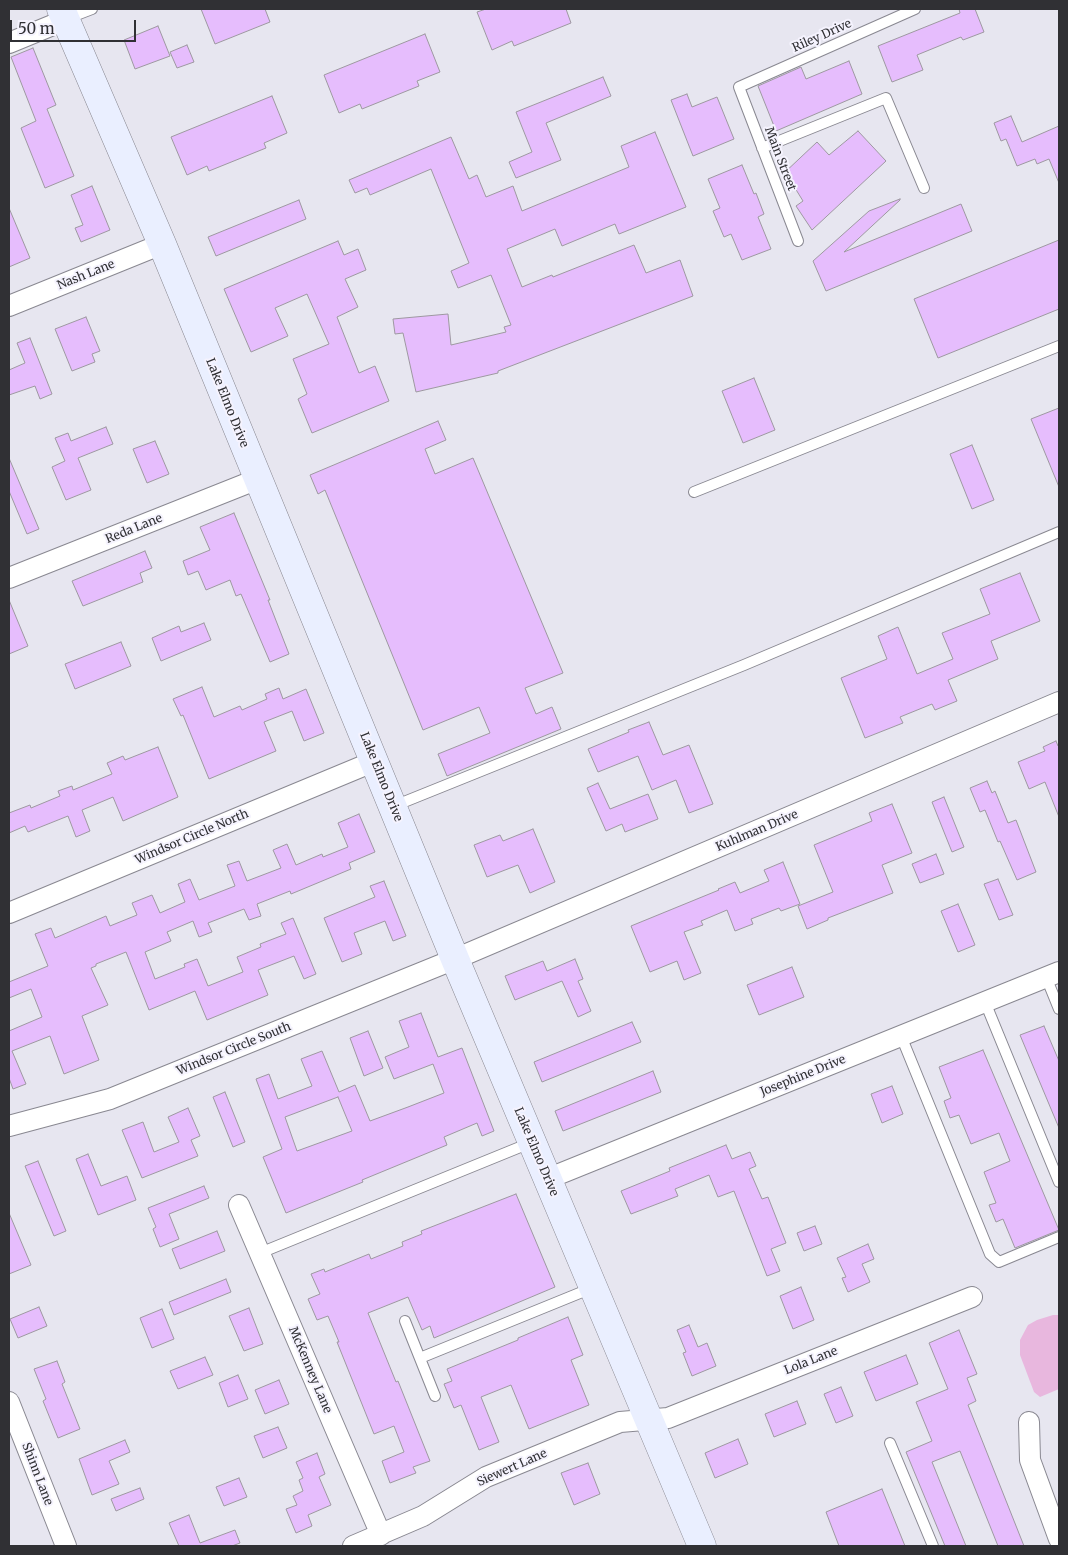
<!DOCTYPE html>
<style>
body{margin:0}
#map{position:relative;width:1068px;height:1555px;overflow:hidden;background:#e7e6f0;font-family:Merriweather,serif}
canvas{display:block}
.frame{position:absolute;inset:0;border:10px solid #303034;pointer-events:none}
.scale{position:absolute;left:10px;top:20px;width:126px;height:22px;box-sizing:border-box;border:2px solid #303034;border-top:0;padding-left:6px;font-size:15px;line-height:18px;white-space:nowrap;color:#303034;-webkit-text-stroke:4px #f5f3fe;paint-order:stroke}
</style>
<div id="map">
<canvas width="1068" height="1555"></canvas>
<div class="frame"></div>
<div class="scale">50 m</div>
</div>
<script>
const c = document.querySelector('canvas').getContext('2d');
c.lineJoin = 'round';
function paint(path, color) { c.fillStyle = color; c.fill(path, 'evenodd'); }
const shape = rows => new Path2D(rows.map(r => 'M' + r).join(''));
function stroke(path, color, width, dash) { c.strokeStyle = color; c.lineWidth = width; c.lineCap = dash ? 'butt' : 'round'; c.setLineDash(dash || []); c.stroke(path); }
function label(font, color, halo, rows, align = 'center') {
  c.font = font + ' Merriweather,serif'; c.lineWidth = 4; c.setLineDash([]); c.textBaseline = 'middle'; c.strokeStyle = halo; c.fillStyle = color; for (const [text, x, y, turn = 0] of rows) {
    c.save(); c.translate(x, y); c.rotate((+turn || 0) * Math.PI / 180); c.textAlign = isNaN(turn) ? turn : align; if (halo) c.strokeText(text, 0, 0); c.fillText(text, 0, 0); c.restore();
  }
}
const green = shape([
 [1053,1315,1059,1315,1059,1389,1040,1397,1034,1392,1020,1355,1020,1340,1028,1325,1037,1320]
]);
const building = shape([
 [201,9,265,9,270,22,215,44,201,9],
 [486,9,566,9,571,23,514,46,512,41,492,50,477,12,486,9],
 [959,9,975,9,984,32,963,40,961,37,917,55,923,70,892,82,878,46,960,13,959,9],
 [158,26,170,56,135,69,124,40,158,26],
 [425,34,440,72,417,81,419,86,362,109,360,104,339,113,324,75,425,34],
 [187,45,194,62,177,68,170,52,187,45],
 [33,48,56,105,47,109,74,176,45,188,21,128,36,121,11,57,33,48],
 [849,61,862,94,776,131,758,86,801,67,806,79,849,61],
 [603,77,611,96,546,123,561,160,516,178,509,162,532,152,516,112,603,77],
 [687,94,692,107,717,97,734,139,693,156,671,100,687,94],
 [272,96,287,133,264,143,266,148,209,171,207,166,187,175,171,137,272,96],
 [1011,116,1022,142,1059,126,1059,183,1049,159,1037,164,1035,159,1017,166,1006,139,1001,141,994,123,1011,116],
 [858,131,886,161,812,230,796,206,803,201,795,188,782,175,817,142,829,155,858,131],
 [655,132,686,207,619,234,615,224,562,246,555,229,507,249,522,287,552,275,553,277,634,245,646,273,680,260,693,296,498,371,498,373,416,392,403,333,395,334,393,319,448,314,451,345,506,332,504,327,511,325,491,275,458,288,451,271,469,263,431,169,370,195,367,188,355,193,349,180,451,137,469,179,477,175,486,197,513,186,522,211,629,167,621,146,655,132],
 [742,165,754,194,756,193,764,214,758,217,771,249,742,260,731,234,724,237,713,211,720,208,708,179,742,165],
 [92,186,110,230,81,242,75,228,83,225,71,195,92,186],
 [900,199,900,200,844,252,961,204,972,231,826,291,813,261,869,211,900,199],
 [299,200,306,219,216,256,208,237,299,200],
 [9,208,30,258,9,267,9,208],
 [1059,240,1059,309,938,358,914,299,1059,240],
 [338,241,344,255,358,249,366,270,345,279,358,307,337,317,359,373,375,366,389,401,312,433,298,399,307,394,293,359,329,344,307,294,275,308,288,336,251,352,224,289,338,241],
 [86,317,100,351,92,354,95,362,72,371,55,329,86,317],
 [30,338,52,394,40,399,35,386,9,395,9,370,25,363,17,343,30,338],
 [754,378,775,430,743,443,722,391,754,378],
 [1059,408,1059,487,1031,419,1059,408],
 [438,421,446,440,425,449,435,474,473,458,563,673,525,688,536,714,552,707,561,729,447,776,438,754,490,733,479,707,423,730,325,490,318,494,310,475,438,421],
 [106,427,113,444,78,458,91,490,66,500,52,467,65,461,55,438,68,433,71,441,106,427],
 [155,441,169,474,147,483,133,449,155,441],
 [972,445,994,500,972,509,950,454,972,445],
 [9,458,39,529,27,534,9,491,9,458],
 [234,513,270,600,268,600,289,654,270,662,241,594,236,596,230,580,206,590,198,571,188,575,183,561,210,550,200,527,234,513],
 [145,551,152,568,140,573,143,582,83,606,72,581,145,551],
 [1020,573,1040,621,991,641,998,659,948,680,957,701,935,710,932,704,900,717,903,723,865,738,841,678,887,659,878,636,898,627,917,674,953,659,942,633,990,614,980,589,1020,573],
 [9,600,28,646,9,654,9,600],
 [204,623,211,640,161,661,152,638,179,626,181,632,204,623],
 [121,642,131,666,75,689,65,664,121,642],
 [202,687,214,717,240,706,242,710,267,699,265,694,279,688,283,699,306,689,324,733,304,741,292,711,264,722,276,751,209,779,183,715,181,716,173,699,202,687],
 [649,722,663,755,689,745,713,804,689,813,676,780,652,790,638,756,598,772,588,749,629,732,628,730,649,722],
 [1056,741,1058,746,1059,745,1059,817,1045,782,1029,789,1018,762,1045,751,1043,747,1056,741],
 [158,747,178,797,123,821,113,797,82,810,90,831,76,837,68,816,28,832,25,826,9,833,9,813,30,805,31,808,60,796,58,791,72,786,73,790,112,774,107,763,123,756,125,760,158,747],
 [987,781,992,793,995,791,1008,823,1016,820,1036,872,1017,880,1000,841,998,842,985,810,980,812,970,788,987,781],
 [598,783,610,809,648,794,658,819,625,832,622,824,606,831,587,788,598,783],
 [944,797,964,847,952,852,932,802,944,797],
 [892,804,912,853,882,865,893,893,828,918,828,920,807,929,798,906,833,892,814,845,872,821,869,813,892,804],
 [359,814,375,852,349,863,351,869,291,894,290,891,257,904,261,916,249,920,244,909,208,923,212,932,199,937,193,921,167,932,171,941,145,952,155,979,185,967,184,964,197,959,208,986,243,972,237,957,261,947,260,944,286,934,281,923,293,918,316,974,304,979,294,956,258,970,268,995,207,1020,195,991,149,1010,126,952,96,964,96,966,91,968,108,1005,82,1016,99,1060,64,1074,50,1036,12,1051,26,1084,13,1089,9,1078,9,1031,42,1017,31,989,9,998,9,982,48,966,35,934,51,928,55,938,106,916,110,926,137,915,132,903,152,895,160,913,185,902,178,884,190,879,199,900,235,886,227,865,239,861,247,881,281,868,273,850,287,844,296,865,322,854,323,857,348,847,338,823,359,814],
 [533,829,555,882,530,893,518,865,487,877,474,845,500,835,503,841,533,829],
 [936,854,944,874,920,883,912,864,936,854],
 [783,862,800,904,781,911,779,908,751,919,753,924,735,931,727,910,701,921,703,925,684,932,701,973,684,980,677,961,650,972,631,926,719,890,718,889,735,882,740,893,769,881,764,870,783,862],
 [998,879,1013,915,999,920,984,884,998,879],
 [384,881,406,936,393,941,385,921,354,933,362,954,342,962,324,918,375,897,370,886,384,881],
 [958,904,975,945,958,952,941,911,958,904],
 [575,959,583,979,578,981,591,1011,578,1017,562,981,515,1000,505,976,543,961,547,971,575,959],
 [792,967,804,997,759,1015,747,985,792,967],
 [421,1013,438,1057,462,1048,494,1131,482,1136,477,1123,444,1137,447,1145,362,1180,363,1182,286,1213,263,1157,282,1149,256,1079,269,1074,278,1099,312,1086,301,1059,322,1051,339,1092,355,1085,370,1121,408,1107,444,1093,433,1064,394,1079,385,1057,409,1047,399,1021,421,1013],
 [338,1097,352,1131,297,1151,285,1117,338,1097],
 [632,1022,641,1042,542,1082,534,1062,632,1022],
 [1044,1026,1059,1061,1059,1128,1020,1035,1044,1026],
 [368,1031,383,1068,364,1076,350,1038,368,1031],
 [983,1050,1059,1230,1015,1248,1003,1219,996,1222,989,1205,996,1203,984,1172,1010,1161,999,1133,971,1144,959,1115,950,1118,944,1101,951,1098,939,1067,983,1050],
 [653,1071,661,1092,563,1131,555,1111,653,1071],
 [892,1086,903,1114,882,1123,871,1094,892,1086],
 [225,1092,245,1142,233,1147,213,1097,225,1092],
 [188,1108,200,1136,191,1140,198,1156,142,1178,122,1130,143,1122,154,1152,179,1142,168,1117,188,1108],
 [726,1145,732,1159,750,1152,756,1166,749,1169,762,1199,768,1197,786,1243,771,1249,780,1271,767,1276,734,1191,718,1197,709,1175,675,1189,678,1196,631,1214,621,1191,670,1171,669,1168,726,1145],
 [88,1154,101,1186,127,1176,136,1200,98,1215,76,1159,88,1154],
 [38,1161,66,1231,54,1236,25,1166,38,1161],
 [204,1186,209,1198,169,1214,179,1239,160,1247,153,1229,156,1227,148,1208,204,1186],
 [516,1194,555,1287,434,1338,430,1326,422,1330,408,1297,368,1313,396,1382,398,1381,430,1461,413,1467,416,1473,390,1483,382,1461,404,1452,394,1426,374,1434,337,1342,339,1342,328,1316,317,1320,308,1299,320,1294,311,1274,324,1269,325,1272,369,1254,371,1259,403,1246,402,1242,422,1234,421,1231,516,1194],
 [9,1213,31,1265,9,1274,9,1213],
 [815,1226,822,1244,804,1251,797,1233,815,1226],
 [217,1231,225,1251,180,1269,172,1249,217,1231],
 [868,1244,874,1259,862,1264,870,1282,848,1292,842,1278,846,1277,837,1258,868,1244],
 [226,1279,231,1292,174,1315,169,1302,226,1279],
 [801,1287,814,1320,793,1329,780,1296,801,1287],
 [39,1307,47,1326,18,1338,10,1319,39,1307],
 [249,1308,263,1344,244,1351,229,1316,249,1308],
 [162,1309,174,1339,152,1348,140,1318,162,1309],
 [568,1317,583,1355,571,1360,589,1405,529,1429,511,1385,481,1397,499,1442,479,1450,461,1405,454,1408,444,1384,452,1381,447,1369,518,1340,518,1338,568,1317],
 [689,1325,698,1347,707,1343,716,1366,692,1376,683,1353,686,1352,677,1330,689,1325],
 [959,1330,977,1374,967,1378,976,1401,968,1405,1024,1546,998,1546,960,1451,932,1462,966,1546,945,1546,906,1452,932,1441,916,1402,948,1389,929,1343,959,1330],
 [906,1355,918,1384,876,1401,864,1372,906,1355],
 [205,1357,213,1375,178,1389,170,1371,205,1357],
 [57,1361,65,1382,62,1384,80,1429,58,1438,43,1401,46,1399,34,1369,57,1361],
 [238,1375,248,1399,228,1407,219,1383,238,1375],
 [279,1380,289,1404,265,1414,255,1390,279,1380],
 [841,1387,853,1416,836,1423,824,1394,841,1387],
 [797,1401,806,1424,774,1437,765,1414,797,1401],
 [278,1427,287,1448,263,1458,254,1436,278,1427],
 [738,1439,748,1464,715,1478,705,1453,738,1439],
 [125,1440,130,1452,109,1461,119,1484,92,1495,79,1459,125,1440],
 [317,1453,325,1474,319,1477,331,1505,308,1515,312,1526,296,1533,286,1509,297,1505,293,1496,303,1491,299,1480,303,1478,296,1462,317,1453],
 [588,1463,600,1494,574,1505,561,1473,588,1463],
 [239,1478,247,1497,224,1506,216,1487,239,1478],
 [140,1488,144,1499,116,1511,111,1499,140,1488],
 [882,1489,905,1546,839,1546,826,1512,882,1489],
 [189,1515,200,1543,235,1530,240,1543,232,1546,179,1546,169,1523,189,1515]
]);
const service = shape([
 [66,19,92,9],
 [762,148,886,98,924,188],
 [798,241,739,87,915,9],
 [694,492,1059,346],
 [394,806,744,665,1059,532],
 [1046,977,1059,1009],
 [985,1002,1059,1182],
 [901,1036,990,1254,999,1262,1059,1237],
 [260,1253,530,1143],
 [405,1321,435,1396],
 [420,1358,592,1288],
 [890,1443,933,1546]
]);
const minor = shape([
 [9,43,65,20],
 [9,306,162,244],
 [9,578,258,479],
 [9,913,375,761],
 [9,1126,110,1099,455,959,1059,702],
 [547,1179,1059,972],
 [239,1205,381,1535],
 [9,1402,66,1546],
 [1029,1422,1030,1460,1059,1539],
 [353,1546,423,1516,486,1477,620,1422,668,1418,972,1297]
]);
const secondary = shape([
 [61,9,162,244,455,959,702,1546]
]);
const streetNames = [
 ["Riley Drive",822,36,-24],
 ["Main Street",780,159,69],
 ["Nash Lane",86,275,-22],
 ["Lake Elmo Drive",227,403,68],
 ["Reda Lane",134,529,-22],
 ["Lake Elmo Drive",381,777,68],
 ["Kuhlman Drive",757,831,-23],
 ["Windsor Circle North",192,837,-23],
 ["Windsor Circle South",234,1049,-22],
 ["Josephine Drive",803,1076,-22],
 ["Lake Elmo Drive",536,1152,67],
 ["Lola Lane",811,1361,-22],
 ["McKenney Lane",310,1370,67],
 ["Siewert Lane",512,1468,-24],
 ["Shinn Lane",37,1474,69]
];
paint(green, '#e8b7de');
paint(building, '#e6bdfd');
stroke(building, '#9d98a0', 1);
stroke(service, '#898891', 12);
stroke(minor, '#898891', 22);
stroke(secondary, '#898891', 29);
stroke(service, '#fff', 10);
stroke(minor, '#fff', 20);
stroke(secondary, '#eaefff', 28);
label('12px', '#303034', '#f5f3fe', streetNames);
</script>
